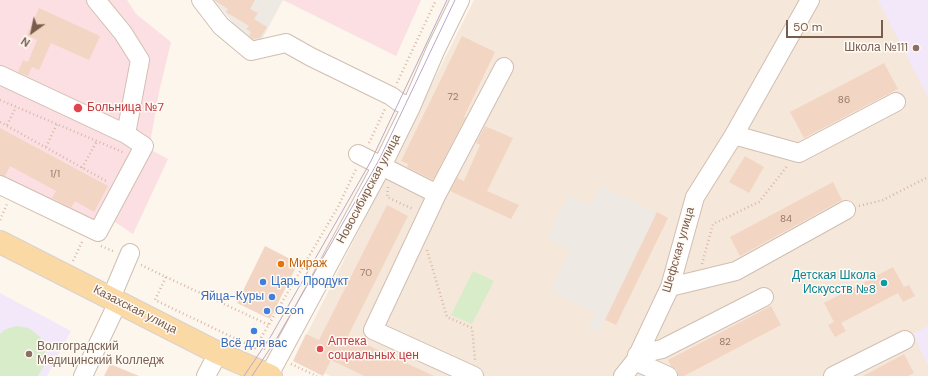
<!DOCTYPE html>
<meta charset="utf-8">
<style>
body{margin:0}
#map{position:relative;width:928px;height:376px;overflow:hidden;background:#fdf6ec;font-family:"DM Sans",sans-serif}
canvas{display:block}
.north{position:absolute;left:12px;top:12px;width:40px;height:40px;-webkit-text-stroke:3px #fffaf3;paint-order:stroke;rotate:213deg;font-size:11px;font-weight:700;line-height:16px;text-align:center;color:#7a5c4d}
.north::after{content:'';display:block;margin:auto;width:14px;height:18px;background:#7a5c4d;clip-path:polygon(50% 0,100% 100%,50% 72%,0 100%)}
.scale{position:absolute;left:786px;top:20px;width:97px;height:18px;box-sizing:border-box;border:2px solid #7a5c4d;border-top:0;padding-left:5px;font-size:12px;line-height:14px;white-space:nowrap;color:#7a5c4d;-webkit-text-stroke:3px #fffaf3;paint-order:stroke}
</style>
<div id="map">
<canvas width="928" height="376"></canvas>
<div class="north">N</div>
<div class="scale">50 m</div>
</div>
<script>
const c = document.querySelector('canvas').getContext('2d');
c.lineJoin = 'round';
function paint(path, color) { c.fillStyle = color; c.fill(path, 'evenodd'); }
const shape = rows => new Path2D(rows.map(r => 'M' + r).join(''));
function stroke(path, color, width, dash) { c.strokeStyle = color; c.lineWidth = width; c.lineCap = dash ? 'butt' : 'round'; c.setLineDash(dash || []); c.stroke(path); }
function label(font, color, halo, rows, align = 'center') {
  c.font = font + ' "DM Sans",sans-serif'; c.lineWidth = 3; c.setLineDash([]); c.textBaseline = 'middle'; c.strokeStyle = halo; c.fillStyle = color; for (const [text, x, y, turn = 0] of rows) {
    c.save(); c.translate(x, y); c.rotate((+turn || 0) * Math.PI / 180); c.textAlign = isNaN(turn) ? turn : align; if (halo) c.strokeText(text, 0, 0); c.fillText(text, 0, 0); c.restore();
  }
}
const residential = shape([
 [474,0,928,0,928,376,330,376,295,358]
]);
const industrial = shape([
 [214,0,283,0,259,45,241,33],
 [600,185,657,213,599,333,588,328,595,313,550,291,570,250,547,238,568,195,590,205]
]);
const education = shape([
 [878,0,928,0,928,97],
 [0,293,71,331,47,376,0,376],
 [928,326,928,366,913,334]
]);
const medical = shape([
 [0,0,127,0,136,14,171,42,159,92,149,149,168,159,133,234,112,220,101,240,0,195],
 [283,0,421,0,396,56]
]);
const green = shape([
 [473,271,494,281,472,324,451,315],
 [16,326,29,328,40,337,45,350,45,364,38,376,0,376,0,334,4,330]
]);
const building = shape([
 [214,0,255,0,250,9,258,13,254,19,267,27,260,38,253,39,249,36,251,32,246,29,249,26,226,12,228,9],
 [39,8,100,36,89,60,51,43,39,70,32,67,28,76,18,72,23,60,28,62,37,40,27,35],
 [462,36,495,52,464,117,466,117,433,180,407,167,408,164,401,161],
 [884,63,898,89,804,138,790,112],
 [485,126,513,138,487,191,519,205,511,219,450,191,457,178,464,181,480,145,476,143],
 [0,128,108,186,94,212,75,201,71,208,52,198,56,191,10,166,5,176,0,175],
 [745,156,764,167,749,193,729,182],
 [833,182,842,200,740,256,730,237],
 [387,205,408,216,348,336,434,376,364,376,331,360,323,376,293,361,306,334,319,340],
 [657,212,668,218,616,325,605,320],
 [265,246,298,263,270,319,237,303],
 [893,267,904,287,909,285,915,296,903,302,898,293,841,323,846,331,835,337,828,325,834,322,824,303],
 [771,306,781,325,684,376,678,376,677,370,671,366,668,360],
 [904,354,914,373,908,376,863,376],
 [110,364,139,376,104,376]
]);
const path = shape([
 [397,83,436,0],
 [0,100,125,153],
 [0,122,108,182],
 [7,125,16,107],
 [369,143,385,109],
 [46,147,57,124],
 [82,168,97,141],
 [388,187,387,197,413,209],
 [859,206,883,200,928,177],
 [0,220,7,204],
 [101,246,115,252],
 [427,250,447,317,472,328,475,360],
 [73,261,83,240],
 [702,264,713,224,759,202,788,165],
 [141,265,166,277,155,300,255,348,338,207,356,169],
 [166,277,269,325],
 [257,345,267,350],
 [291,364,317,376]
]);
const minor = shape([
 [201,0,221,26,251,51,286,43,311,57,391,96,399,102,411,107],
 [0,75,126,134,140,60,123,33,96,0],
 [734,135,799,153,896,102],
 [358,154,437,194,373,330,474,376],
 [0,185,98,232,144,146,126,134],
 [437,194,504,67],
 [670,287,736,271,846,210],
 [111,298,130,253],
 [637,355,662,349,764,297],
 [635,361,668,376],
 [269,375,384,162,411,107,436,49,460,0],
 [83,376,118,302],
 [206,376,218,353],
 [623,376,635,361,670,287,695,197,734,135,810,0],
 [833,376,905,340]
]);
const major = shape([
 [0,242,218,353,271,376]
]);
const tram = shape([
 [244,376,271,336,371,161,447,0],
 [252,376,277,338,379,160,455,0]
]);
const markers = [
 [916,48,4,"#8d6e63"],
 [78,108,5,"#e0444e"],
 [281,264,4,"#e8710a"],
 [263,282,4,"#3f7fe0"],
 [884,283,4,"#0f9aa8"],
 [272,297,4,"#3f7fe0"],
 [267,311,4,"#3f7fe0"],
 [254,331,4,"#3f7fe0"],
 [320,349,4,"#e0444e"],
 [29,354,4,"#8d6e63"]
];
const numberNames = [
 ["72",453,97],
 ["86",844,100],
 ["1/1",55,174],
 ["84",786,219],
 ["70",366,273],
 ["82",725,342]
];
const educationNames = [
 ["Школа №111",908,48],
 ["Волгоградский",37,347,"left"],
 ["Медицинский Колледж",37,361,"left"]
];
const healthNames = [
 ["Больница №7",87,108],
 ["Аптека",328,342],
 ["социальных цен",328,356]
];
const streetNames = [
 ["Новосибирская улица",369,189,-62],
 ["Шефская улица",679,250,-74],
 ["Казахская улица",135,310,27]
];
const foodNames = [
 ["Мираж",289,264]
];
const cultureNames = [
 ["Детская Школа",876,276],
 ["Искусств №8",876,290]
];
const shopNames = [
 ["Царь Продукт",271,282],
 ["Яйца-Куры",264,297,"right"],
 ["Ozon",275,311],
 ["Всё для вас",254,344,"center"]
];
paint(residential, '#f5e8da');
paint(industrial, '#efe9e4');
paint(education, '#f3e8fa');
paint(medical, '#fbdfe3');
paint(green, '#d8ecc9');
paint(building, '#f3d5c3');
stroke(minor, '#d1beb0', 20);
stroke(major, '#dad1cd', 24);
stroke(path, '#d9b8a5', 2.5, [1, 3]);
stroke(minor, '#fff', 18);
stroke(major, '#fbd9a5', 22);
stroke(tram, '#b9a8c9', 1);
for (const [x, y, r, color] of markers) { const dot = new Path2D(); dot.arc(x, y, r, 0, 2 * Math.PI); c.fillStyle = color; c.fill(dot); stroke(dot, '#fffaf3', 1.5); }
label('10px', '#987a6a', null, numberNames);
label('12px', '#785e54', '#fffaf3', educationNames, 'right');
label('12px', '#be3a42', '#fffaf3', healthNames, 'left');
label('12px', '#7a5c4d', '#fffaf3', streetNames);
label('12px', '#c56008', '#fffaf3', foodNames, 'left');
label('12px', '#0d838f', '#fffaf3', cultureNames, 'right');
label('12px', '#366cbe', '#fffaf3', shopNames, 'left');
</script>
